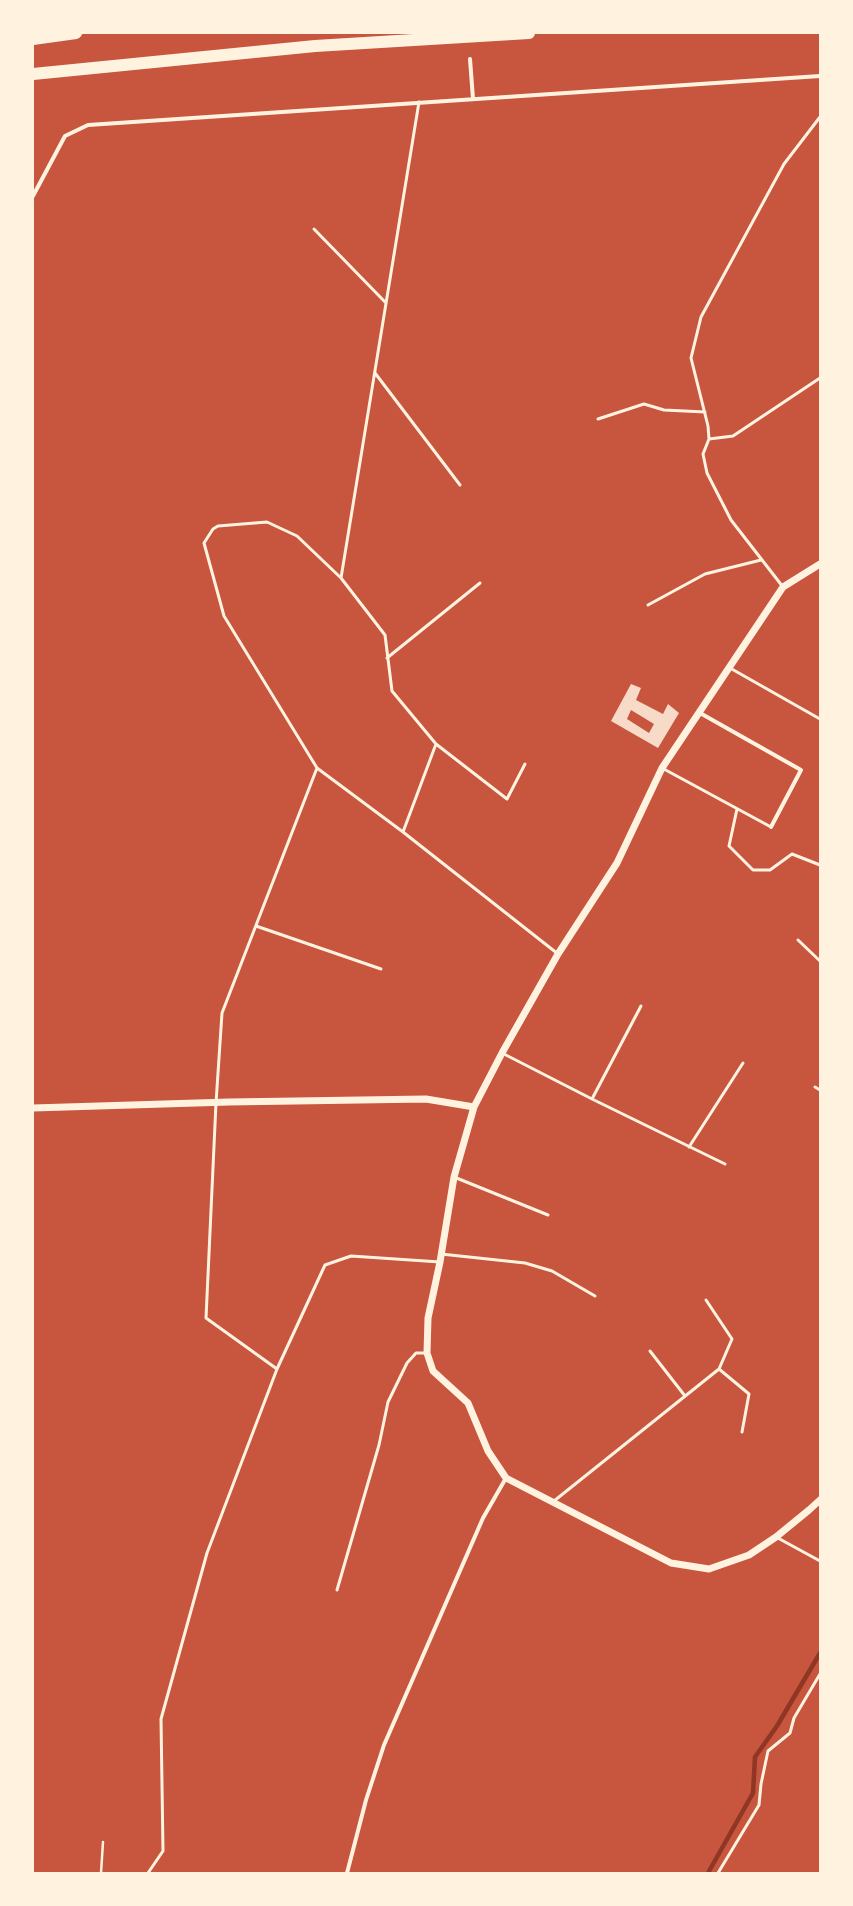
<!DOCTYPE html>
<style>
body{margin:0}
#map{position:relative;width:853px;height:1906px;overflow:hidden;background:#c8553d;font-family:Inter,sans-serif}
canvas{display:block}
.frame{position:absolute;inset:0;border:34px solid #fff3e0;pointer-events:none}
</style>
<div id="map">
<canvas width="853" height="1906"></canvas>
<div class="frame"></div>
</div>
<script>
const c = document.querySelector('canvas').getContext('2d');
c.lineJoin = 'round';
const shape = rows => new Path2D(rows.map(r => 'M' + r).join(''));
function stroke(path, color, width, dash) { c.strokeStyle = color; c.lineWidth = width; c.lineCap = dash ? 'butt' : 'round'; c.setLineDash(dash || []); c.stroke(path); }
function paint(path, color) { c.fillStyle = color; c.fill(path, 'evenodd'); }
const stream = shape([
 [708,1873,753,1793,755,1757,777,1726,820,1653]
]);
const building = shape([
 [631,684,641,688,636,700,663,714,668,704,679,713,658,748,611,721],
 [631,710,654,724,649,733,627,719]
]);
const path = shape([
 [101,1873,103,1842]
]);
const service = shape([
 [419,102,341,578,385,635,392,691,436,744,507,799,525,764],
 [314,229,386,303],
 [375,373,460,485],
 [598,419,644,404,664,410,705,412],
 [709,439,733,436,820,378],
 [341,578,297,536,267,522,218,526,213,529,204,543,224,616,317,768,403,832,558,954],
 [783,587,731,520,707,473,703,454,709,439,708,426,691,358,701,317,784,164,820,117],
 [648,605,705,574,761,560],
 [387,658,480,583],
 [730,668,820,719],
 [662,768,771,827],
 [737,809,729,846,753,870,770,870,792,854,820,865],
 [403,832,436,744],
 [256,926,381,969],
 [798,940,820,961],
 [502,1053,592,1099,725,1164],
 [815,1087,820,1090],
 [592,1099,641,1006],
 [689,1147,743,1063],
 [454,1177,548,1215],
 [441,1254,525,1263,552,1271,595,1296],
 [650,1351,685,1396],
 [277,1369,206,1318,216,1103,222,1013,317,768],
 [719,1369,749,1394,742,1432],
 [554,1501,719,1369,732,1339,706,1300],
 [776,1537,820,1561],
 [337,1590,379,1445,388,1402,407,1363,416,1353,427,1353],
 [148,1873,163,1851,161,1719,207,1553,277,1369,325,1265,351,1256,440,1262],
 [718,1873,759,1805,761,1784,768,1751,790,1733,794,1718,820,1674]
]);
const minor = shape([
 [470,59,473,99],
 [33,196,65,136,88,125,820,76],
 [700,713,801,770,771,827],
 [347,1873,366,1800,384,1745,483,1518,506,1478]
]);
const tertiary = shape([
 [820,564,783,587,662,768,617,863,558,954,502,1053,474,1107,454,1177,440,1262,428,1318,427,1353,433,1371,468,1403,488,1451,506,1478,671,1563,709,1569,749,1555,776,1537,809,1510,820,1500],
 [33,1108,229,1102,426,1099,474,1107]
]);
const motorway = shape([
 [33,39,76,33],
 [33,74,315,46,529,33]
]);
stroke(stream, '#8f3625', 4.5);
paint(building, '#f7dbc8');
stroke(path, '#fff3e0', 2.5);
stroke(service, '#fff3e0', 3);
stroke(minor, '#fff3e0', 4);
stroke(tertiary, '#fff3e0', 7);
stroke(motorway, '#fff3e0', 12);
</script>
